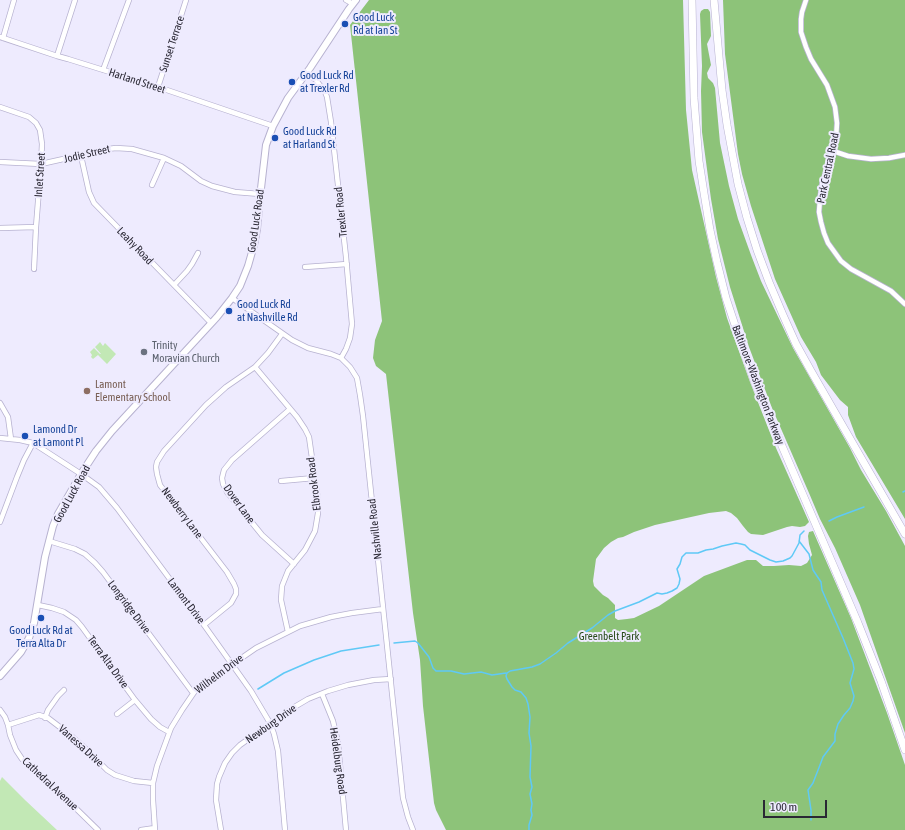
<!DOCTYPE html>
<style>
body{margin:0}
#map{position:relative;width:905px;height:830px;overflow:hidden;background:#eeebfe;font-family:"Asap Condensed",sans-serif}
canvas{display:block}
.scale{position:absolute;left:763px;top:800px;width:64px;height:18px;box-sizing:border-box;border:2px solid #2a2834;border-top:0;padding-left:5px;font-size:12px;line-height:14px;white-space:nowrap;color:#2a2834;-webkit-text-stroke:3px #eeebfe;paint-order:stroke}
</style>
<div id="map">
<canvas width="905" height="830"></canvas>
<div class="scale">100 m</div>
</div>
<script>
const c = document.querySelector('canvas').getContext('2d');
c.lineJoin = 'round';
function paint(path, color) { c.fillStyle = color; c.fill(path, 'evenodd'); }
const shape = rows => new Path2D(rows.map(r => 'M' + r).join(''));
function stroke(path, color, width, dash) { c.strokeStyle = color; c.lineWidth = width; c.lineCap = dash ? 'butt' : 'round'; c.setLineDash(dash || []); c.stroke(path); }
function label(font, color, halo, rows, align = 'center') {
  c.font = font + ' "Asap Condensed",sans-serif'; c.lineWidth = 4; c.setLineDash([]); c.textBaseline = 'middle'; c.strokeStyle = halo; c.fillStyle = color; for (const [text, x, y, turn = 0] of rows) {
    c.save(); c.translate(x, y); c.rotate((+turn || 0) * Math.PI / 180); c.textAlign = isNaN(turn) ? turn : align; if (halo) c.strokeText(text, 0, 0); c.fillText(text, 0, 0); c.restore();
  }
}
const green = shape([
 [100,342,103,346,105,343,116,354,107,364,98,355,93,359,91,357,92,355,90,352,94,348,100,354,101,354,95,347],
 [2,777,25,800,57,830,0,830,0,781]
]);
const forest = shape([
 [369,0,683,0,686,110,692,170,716,277,727,318,750,382,776,448,809,522,805,526,800,527,792,526,787,527,763,535,751,534,748,532,743,526,737,518,731,513,726,511,709,513,655,525,634,532,623,537,618,538,611,542,604,548,596,559,593,581,594,586,603,595,608,598,615,605,615,618,618,620,627,619,634,618,659,606,704,576,747,560,756,560,763,566,774,566,789,565,801,566,807,563,812,555,809,544,808,536,809,532,813,531,851,618,887,713,905,765,905,830,446,830,436,810,434,803,423,706,420,660,413,613,386,374,376,366,373,358,375,340,382,321,350,25],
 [723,0,905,0,905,519,856,437,848,415,848,407,840,400,821,375,816,362,801,337,775,279,751,206,742,174,738,154,725,54],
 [704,9,708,9,710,12,711,36,707,44,711,65,707,73,708,78,713,83,715,88,720,143,729,186,738,219,751,255,761,281,793,348,850,448,861,470,886,511,905,546,905,733,860,605,835,548,820,519,809,493,772,408,749,347,730,287,718,239,711,199,702,132,701,91,702,66,700,14,701,11]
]);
const stream = shape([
 [903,492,905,491],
 [829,521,837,517,864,507],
 [799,541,809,554,813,570,821,582,822,590,843,638,853,663,854,669,850,683,854,696,853,701,850,708,844,715,838,724,835,734,835,741,823,757,820,765,813,783,808,790,811,810,811,820],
 [394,643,415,641,418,643,429,657,433,668,436,671,451,671,464,674,481,672,492,675,506,673],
 [258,689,284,673,314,660,341,651,379,645],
 [529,830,529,825,532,815,531,810,532,804,530,794,532,787,530,777,531,746,529,733,530,717,528,704,526,698,521,692,515,690,512,687,507,679,506,676,507,673,510,671,532,667,540,664,556,653,568,643,592,628,608,615,615,611,639,602,657,593,662,594,667,593,672,591,677,588,679,584,680,579,677,569,680,564,682,557,686,553,698,553,706,550,713,549,722,546,736,543,741,544,745,545,750,550,770,560,776,562,783,561,790,558,792,556,799,543,800,535,804,531]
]);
const minor = shape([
 [346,0,353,4],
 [806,0,802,12,801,19,801,32,806,47,811,59,827,85,835,107,837,123,836,139,833,151,822,184,820,199,819,212,821,222,824,233,828,243,841,261,851,269,891,291,905,304],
 [0,37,57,56,68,59,158,87,273,126],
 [3,38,14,0],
 [57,56,75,0],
 [103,70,129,0],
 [306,73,316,80,325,92,327,97,331,122,346,257,352,324,350,338,346,349,341,358],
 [158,87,186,0],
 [0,107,29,117,36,123,40,130,42,144,41,164,36,227,34,269],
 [833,151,848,156,871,159,889,158,905,155],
 [81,156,89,192,94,203,211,323],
 [0,162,41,164,108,149,116,148,132,149,164,158,181,166,201,181,212,186,235,192,260,194],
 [152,185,164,158],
 [0,228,36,227],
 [305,267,347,264],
 [174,285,187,271,192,264,198,253],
 [232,298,292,340,308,348,331,354,341,358,350,367,357,378,360,395,363,416,403,798,408,817,413,830],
 [255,367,297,417,305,429,309,437,318,500,318,513,315,531,305,550,288,571,282,586,281,600,288,632],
 [0,403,8,417,11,439],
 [290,409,232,460,224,470,222,478,223,484,227,492,262,535,294,564],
 [0,438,20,440,33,443,81,474,99,487,117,508,204,625,251,691,270,723,274,734,278,751,285,830],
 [281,481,314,478],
 [0,522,17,477,24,460,33,443],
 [49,541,75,549,85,554,95,563,103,572,193,693],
 [38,605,52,608,64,612,76,620,82,627,135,700,151,719,160,727,169,732],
 [204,625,231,603,236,594,236,589,234,584,227,572,160,485,157,474,156,467,157,462,164,451,206,405,226,387,255,367,268,353,282,334],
 [322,694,333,721,338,743,346,830],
 [0,710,5,717,8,725,10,735,16,750,22,759,52,785,98,830],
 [117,714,135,700],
 [45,718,48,710,58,696,64,690],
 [8,725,39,715,48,718,69,734,84,747,107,770,115,775,134,781,153,783],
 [141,830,155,828],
 [155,830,153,800,153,783,157,766,171,728,182,710,195,691,217,675,256,648,300,626,331,617,352,613,383,609],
 [221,830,216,800,217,784,219,777,225,763,232,753,240,745,291,709,308,699,328,691,348,685,374,680,391,679]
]);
const major = shape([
 [0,676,21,652,29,638,34,623,45,557,53,526,58,514,81,474,96,451,112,431,217,317,232,298,240,286,248,266,254,245,257,229,260,197,266,145,273,126,288,98,310,68,349,9,356,0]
]);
const highway = shape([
 [692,0,694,98,699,161,704,193,710,230,717,262,726,298,744,352,755,383,858,623,881,681,905,750],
 [714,0,722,90,727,125,738,184,747,218,757,250,769,282,783,315,796,344,811,371,905,534]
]);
const markers = [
 [345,24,4,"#1a4fb4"],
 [292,82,4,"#1a4fb4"],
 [275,138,4,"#1a4fb4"],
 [229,311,4,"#1a4fb4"],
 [144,352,4,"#6b7280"],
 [87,391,4,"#8d6e63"],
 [25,436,4,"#1a4fb4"],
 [41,618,4,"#1a4fb4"]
];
const transitNames = [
 ["Good Luck",353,18],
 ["Rd at Ian St",353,31],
 ["Good Luck Rd",300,76],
 ["at Trexler Rd",300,89],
 ["Good Luck Rd",283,132],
 ["at Harland St",283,145],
 ["Good Luck Rd",237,305],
 ["at Nashville Rd",237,318],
 ["Lamond Dr",33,430],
 ["at Lamont Pl",33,443],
 ["Good Luck Rd at",41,631,"center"],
 ["Terra Alta Dr",41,644,"center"]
];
const streetNames = [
 ["Sunset Terrace",172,44,-72],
 ["Harland Street",137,81,18],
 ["Jodie Street",87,154,-13],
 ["Park Central Road",828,168,-78],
 ["Inlet Street",40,175,-86],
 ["Trexler Road",341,212,-96],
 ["Good Luck Road",256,221,-82],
 ["Leahy Road",135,246,46],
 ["Baltimore-Washington Parkway",758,385,69],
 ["Elbrook Road",314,484,-97],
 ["Good Luck Road",72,494,-61],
 ["Dover Lane",239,504,54],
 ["Newberry Lane",182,513,53],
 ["Nashville Road",375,529,-96],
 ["Lamont Drive",186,601,53],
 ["Longridge Drive",129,607,53],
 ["Terra Alta Drive",108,662,54],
 ["Wilhelm Drive",219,674,-37],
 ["Newburg Drive",271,724,-35],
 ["Vanessa Drive",81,746,42],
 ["Heidelburg Road",338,761,82],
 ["Cathedral Avenue",50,784,43]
];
const worshipNames = [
 ["Trinity",152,346],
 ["Moravian Church",152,359]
];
const educationNames = [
 ["Lamont",95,385],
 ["Elementary School",95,398]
];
const parkNames = [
 ["Greenbelt Park",609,637]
];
paint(green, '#c2e8b5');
paint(forest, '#8dc379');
stroke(stream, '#5fc9f6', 1.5);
stroke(minor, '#b7b2d0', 6);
stroke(major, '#b7b2d0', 8);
stroke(highway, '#b7b2d0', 8);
stroke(minor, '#fff', 4.5);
stroke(major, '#fff', 6);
stroke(highway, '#fff', 7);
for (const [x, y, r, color] of markers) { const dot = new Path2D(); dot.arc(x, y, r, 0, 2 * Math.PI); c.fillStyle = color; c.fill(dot); stroke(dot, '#eeebfe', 1.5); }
label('11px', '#164399', '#eeebfe', transitNames, 'left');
label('11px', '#2a2834', '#eeebfe', streetNames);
label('11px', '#5b616d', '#eeebfe', worshipNames, 'left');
label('11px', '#785e54', '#eeebfe', educationNames, 'left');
label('11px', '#274a18', '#eeebfe', parkNames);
</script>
